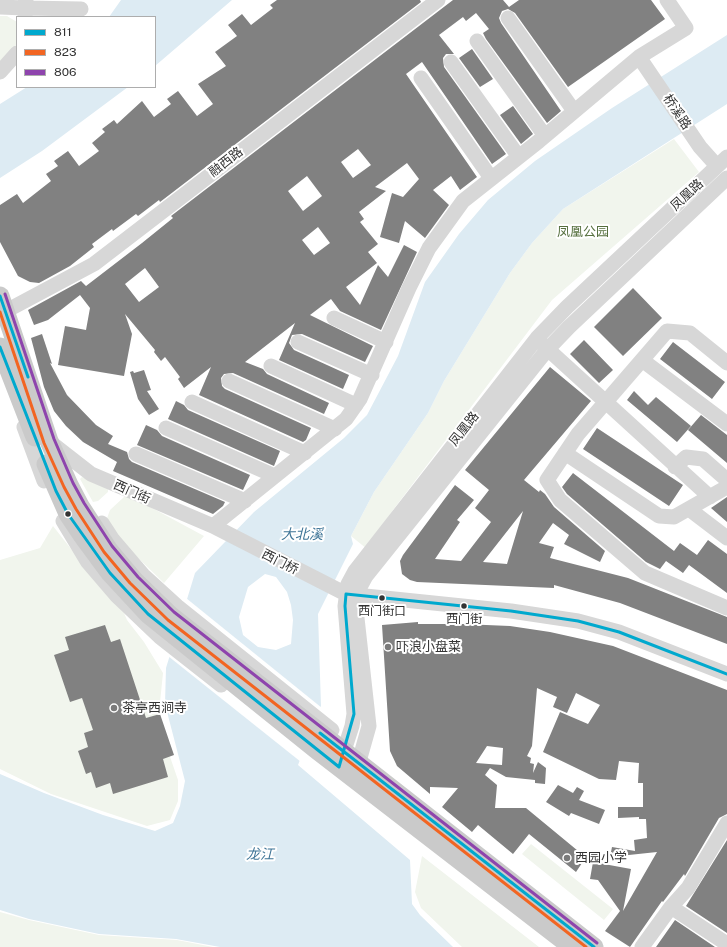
<!DOCTYPE html>
<meta charset="utf-8">
<style>
body{margin:0}
#map{position:relative;width:727px;height:947px;overflow:hidden;background:#fff;font-family:"Public Sans",sans-serif}
canvas{display:block}
.legend{position:absolute;left:16px;top:16px;width:140px;height:72px;box-sizing:border-box;background:#fff;border:1px solid #adadad;margin:0;padding:5px 7px;list-style:none;font-size:12px;color:#333}
.legend li{display:flex;align-items:center;gap:8px;height:20px}
.legend b{width:20px;border:1px solid #adadad}
</style>
<div id="map">
<canvas width="727" height="947"></canvas>
<ul class="legend">
<li><b style="height:5px;background:#00a9ce"></b>811</li>
<li><b style="height:5px;background:#f26522"></b>823</li>
<li><b style="height:5px;background:#8e44ad"></b>806</li>
</ul>
</div>
<script>
const c = document.querySelector('canvas').getContext('2d');
c.lineJoin = 'round';
function paint(path, color) { c.fillStyle = color; c.fill(path, 'evenodd'); }
const shape = rows => new Path2D(rows.map(r => 'M' + r).join(''));
function stroke(path, color, width, dash) { c.strokeStyle = color; c.lineWidth = width; c.lineCap = dash ? 'butt' : 'round'; c.setLineDash(dash || []); c.stroke(path); }
function label(font, color, halo, rows, align = 'center') {
  c.font = font + ' "Public Sans","Noto Sans SC",sans-serif'; c.lineWidth = 4; c.setLineDash([]); c.textBaseline = 'middle'; c.strokeStyle = halo; c.fillStyle = color; for (const [text, x, y, turn = 0] of rows) {
    c.save(); c.translate(x, y); c.rotate((+turn || 0) * Math.PI / 180); c.textAlign = isNaN(turn) ? turn : align; if (halo) c.strokeText(text, 0, 0); c.fillText(text, 0, 0); c.restore();
  }
}
const green = shape([
 [0,16,7,16,17,22,17,43,10,54,0,65],
 [674,139,699,172,552,300,393,510,367,549,351,536,374,492,428,413,444,381,510,273,532,243,563,209],
 [82,477,108,487,108,492,98,501,93,502,80,479],
 [124,497,129,497,141,502,204,536,164,583,133,553,106,521,110,510],
 [53,526,108,596,124,613,127,620,144,642,163,673,158,722,178,780,178,801,170,820,147,826,51,794,0,769,0,560,40,548],
 [531,844,613,909,604,920,522,854],
 [422,856,539,947,462,947,421,908,415,892],
 [0,912,29,920,99,935,177,940,213,947,0,947]
]);
const water = shape([
 [121,0,232,0,155,66,155,17,109,17],
 [727,35,727,104,563,209,532,243,510,273,444,381,428,413,374,492,351,536,353,544,318,614,321,706,298,765,410,860,412,904,420,915,453,947,220,947,176,939,99,934,29,919,0,910,0,774,44,793,103,815,155,831,173,823,180,806,185,781,165,704,166,668,195,573,254,512,344,438,367,415,398,356,425,282,459,234,488,200,535,161,612,108],
 [265,574,276,577,287,592,291,605,293,620,291,644,276,650,258,647,243,635,239,617,248,587],
 [27,87,128,87,42,151,0,178,0,104]
]);
const pier = shape([
 [186,598,322,708,301,762,168,656]
]);
const building = shape([
 [277,0,420,0,421,2,160,202,159,200,138,216,136,214,113,231,112,229,92,244,94,247,70,266,39,283,30,282,18,276,0,242,0,205,17,194,23,203,51,181,46,174,58,166,54,161,68,151,79,166,99,151,92,143,105,132,102,129,114,120,117,124,142,101,154,117,171,104,167,99,178,91,197,116,213,104,198,84,226,66,215,52,237,36,228,25,242,14,251,25,273,8,270,5],
 [453,0,503,0,509,7,519,0,651,0,665,19,568,87,515,13,508,9,502,11,499,18,501,23,561,111,547,123,486,39,483,33,489,29,476,13,466,21,463,17,439,35,454,54,446,54,443,58,444,67,506,154,492,164,422,62,406,74,477,177,460,190,451,176,433,190,449,205,425,238,405,221,399,243,380,237,392,193,403,197,419,179,407,163,375,187,386,191,359,212,364,219,360,222,378,244,368,252,377,263,346,287,360,305,378,265,388,277,404,245,417,252,381,330,340,311,331,299,310,315,373,346,365,362,302,334,292,335,289,343,294,350,349,375,343,389,279,360,295,323,245,362,263,369,267,374,329,403,324,414,233,373,224,374,221,378,222,386,225,389,311,428,306,440,303,442,199,395,211,367,184,388,178,379,180,377,165,357,161,361,154,352,155,350,125,314,132,334,124,376,58,365,65,326,86,330,90,308,80,295,48,320,34,325,28,310,81,281,86,286,142,243,173,218,171,216],
 [358,149,371,165,353,178,341,162],
 [307,176,322,196,303,211,288,191],
 [318,227,330,243,314,255,302,240],
 [145,268,159,287,139,302,125,284],
 [472,49,493,79,480,87,459,58],
 [513,106,533,134,521,144,500,115],
 [633,288,662,318,623,356,594,327],
 [42,334,52,364,50,363,67,395,96,425,113,436,108,444,127,452,129,459,132,462,225,502,223,506,213,514,113,471,117,462,83,442,66,426,54,411,44,387,31,338],
 [584,340,613,370,599,383,570,354],
 [673,342,725,382,712,399,660,359],
 [550,367,591,401,524,480,539,492,540,490,545,494,554,507,605,551,600,562,564,544,569,535,553,523,539,543,554,547,550,558,628,578,727,617,727,644,620,603,554,585,554,588,417,582,410,580,402,574,400,561,403,555,455,485,474,500,457,520,460,522,435,559,461,561,491,522,475,508,489,490,465,470],
 [523,511,507,564,483,562],
 [144,370,151,390,147,391,159,409,149,415,138,399,130,372,133,371,134,373],
 [634,391,648,405,656,397,691,426,677,442,627,400],
 [176,401,184,405,188,410,280,451,274,466,168,419],
 [701,415,727,435,727,463,688,430],
 [146,425,157,430,162,436,250,475,243,490,137,445],
 [597,428,683,485,669,506,583,449],
 [573,473,674,551,680,543,697,555,708,540,727,554,727,593,689,565,683,573,666,561,660,569,646,562,567,494,562,487],
 [727,497,727,522,711,508],
 [418,622,418,624,462,624,510,626,550,632,613,646,727,690,727,814,719,818,685,876,684,874,663,902,662,901,630,947,605,931,620,911,598,880,590,879,593,862,631,869,623,911,657,852,610,857,612,847,635,851,634,840,647,838,646,819,639,819,639,817,618,818,618,807,643,807,643,783,638,783,639,763,619,761,616,780,599,779,543,752,560,712,588,724,600,705,576,693,567,713,553,707,557,697,537,688,532,746,527,756,531,758,530,763,534,764,533,773,538,762,546,768,545,784,535,783,535,780,506,777,490,768,485,775,497,785,495,808,526,808,589,860,584,860,576,872,529,834,513,854,478,825,472,832,442,807,458,788,430,787,430,794,397,766,390,751,382,625],
 [487,746,503,748,502,765,476,763],
 [105,625,111,642,120,639,146,718,160,714,174,755,163,759,168,777,113,794,110,783,96,788,91,772,86,774,78,751,88,747,84,733,93,730,82,698,70,702,54,655,69,650,65,637],
 [558,785,573,793,577,787,584,791,579,800,605,810,599,824,571,813,569,816,546,802],
 [727,840,727,933,686,906],
 [675,920,715,947,656,947]
]);
const minor = shape([
 [0,7,25,8,26,0],
 [25,17,25,8,81,9],
 [508,18,574,111],
 [477,41,545,136],
 [639,57,700,147,717,166],
 [451,62,519,157],
 [0,72,17,53],
 [421,78,491,178],
 [6,311,94,264,438,0],
 [334,318,386,342],
 [298,342,372,375],
 [541,343,710,497],
 [642,360,727,424],
 [727,363,690,333,667,331,578,434,547,480,560,500,645,573,727,608],
 [271,366,356,405],
 [229,381,335,429],
 [192,402,305,453],
 [24,427,44,481],
 [166,428,275,476],
 [50,442,91,474,213,526,346,594,511,611,578,621,619,632,727,674],
 [565,453,659,516,674,517,727,487],
 [136,454,245,501],
 [675,467,686,457,703,459,727,480],
 [689,509,727,538],
 [63,521,87,561,117,596,160,637,221,685],
 [102,523,113,540,143,575,177,606,332,730],
 [213,526,346,419,360,399,409,288,429,248,463,201,539,141,639,57,686,28,667,0],
 [341,760,352,726,354,714,345,606,348,584,355,571,537,338,567,307,727,157],
 [356,772,369,726,356,609,359,589,366,576,547,350,569,327,727,178],
 [671,907,727,944],
 [642,947,671,907,688,888,727,823]
]);
const major = shape([
 [0,296,49,441,69,485,80,506,108,549,134,580,171,616,594,947],
 [0,347,35,437],
 [46,464,68,514,82,535,110,573,148,614,317,750,572,947]
]);
const bus1 = shape([
 [0,296,28,377],
 [0,347,56,491,68,514,110,573,148,614,339,767,354,714,345,606,346,594,511,611,578,621,619,632,727,674],
 [320,733,594,947]
]);
const bus2 = shape([
 [0,312,44,443,64,487,76,509,104,552,130,583,168,620,586,947]
]);
const bus3 = shape([
 [5,294,54,439,73,483,84,503,112,546,138,577,174,612,597,943]
]);
const markers = [
 [68,514,3.5,"#333"],
 [382,598,3.5,"#333"],
 [464,606,3.5,"#333"],
 [388,647,4,"#7a7a7a"],
 [114,708,4,"#7a7a7a"],
 [567,858,4,"#7a7a7a"]
];
const busNames = [
 ["西门街口",382,611],
 ["西门街",464,619]
];
const streetNames = [
 ["桥溪路",677,112,56],
 ["融西路",226,162,-38],
 ["凤凰路",687,195,-43],
 ["凤凰路",464,429,-52],
 ["西门街",132,492,24],
 ["西门桥",280,562,27]
];
const parkNames = [
 ["凤凰公园",583,232]
];
const poiNames = [
 ["吓浪小盘菜",396,647],
 ["茶亭西涧寺",122,708],
 ["西园小学",575,858]
];
const waterNames = [
 ["大北溪",302,535],
 ["龙江",260,855]
];
paint(green, '#f1f5ed');
paint(water, '#ddebf3');
paint(pier, '#fff');
paint(building, '#818181');
stroke(minor, '#d7d7d7', 15);
stroke(major, '#cacaca', 19);
stroke(bus1, '#00a9ce', 3);
stroke(bus2, '#f26522', 3);
stroke(bus3, '#8e44ad', 3);
for (const [x, y, r, color] of markers) { const dot = new Path2D(); dot.arc(x, y, r, 0, 2 * Math.PI); c.fillStyle = color; c.fill(dot); stroke(dot, '#fff', 1.5); }
label('12px', '#333', '#fff', busNames);
label('13px', '#333', '#fff', streetNames);
label('13px', '#56703f', '#fff', parkNames);
label('13px', '#333', '#fff', poiNames, 'left');
label('italic 14px', '#3f7597', '#fff', waterNames);
</script>
